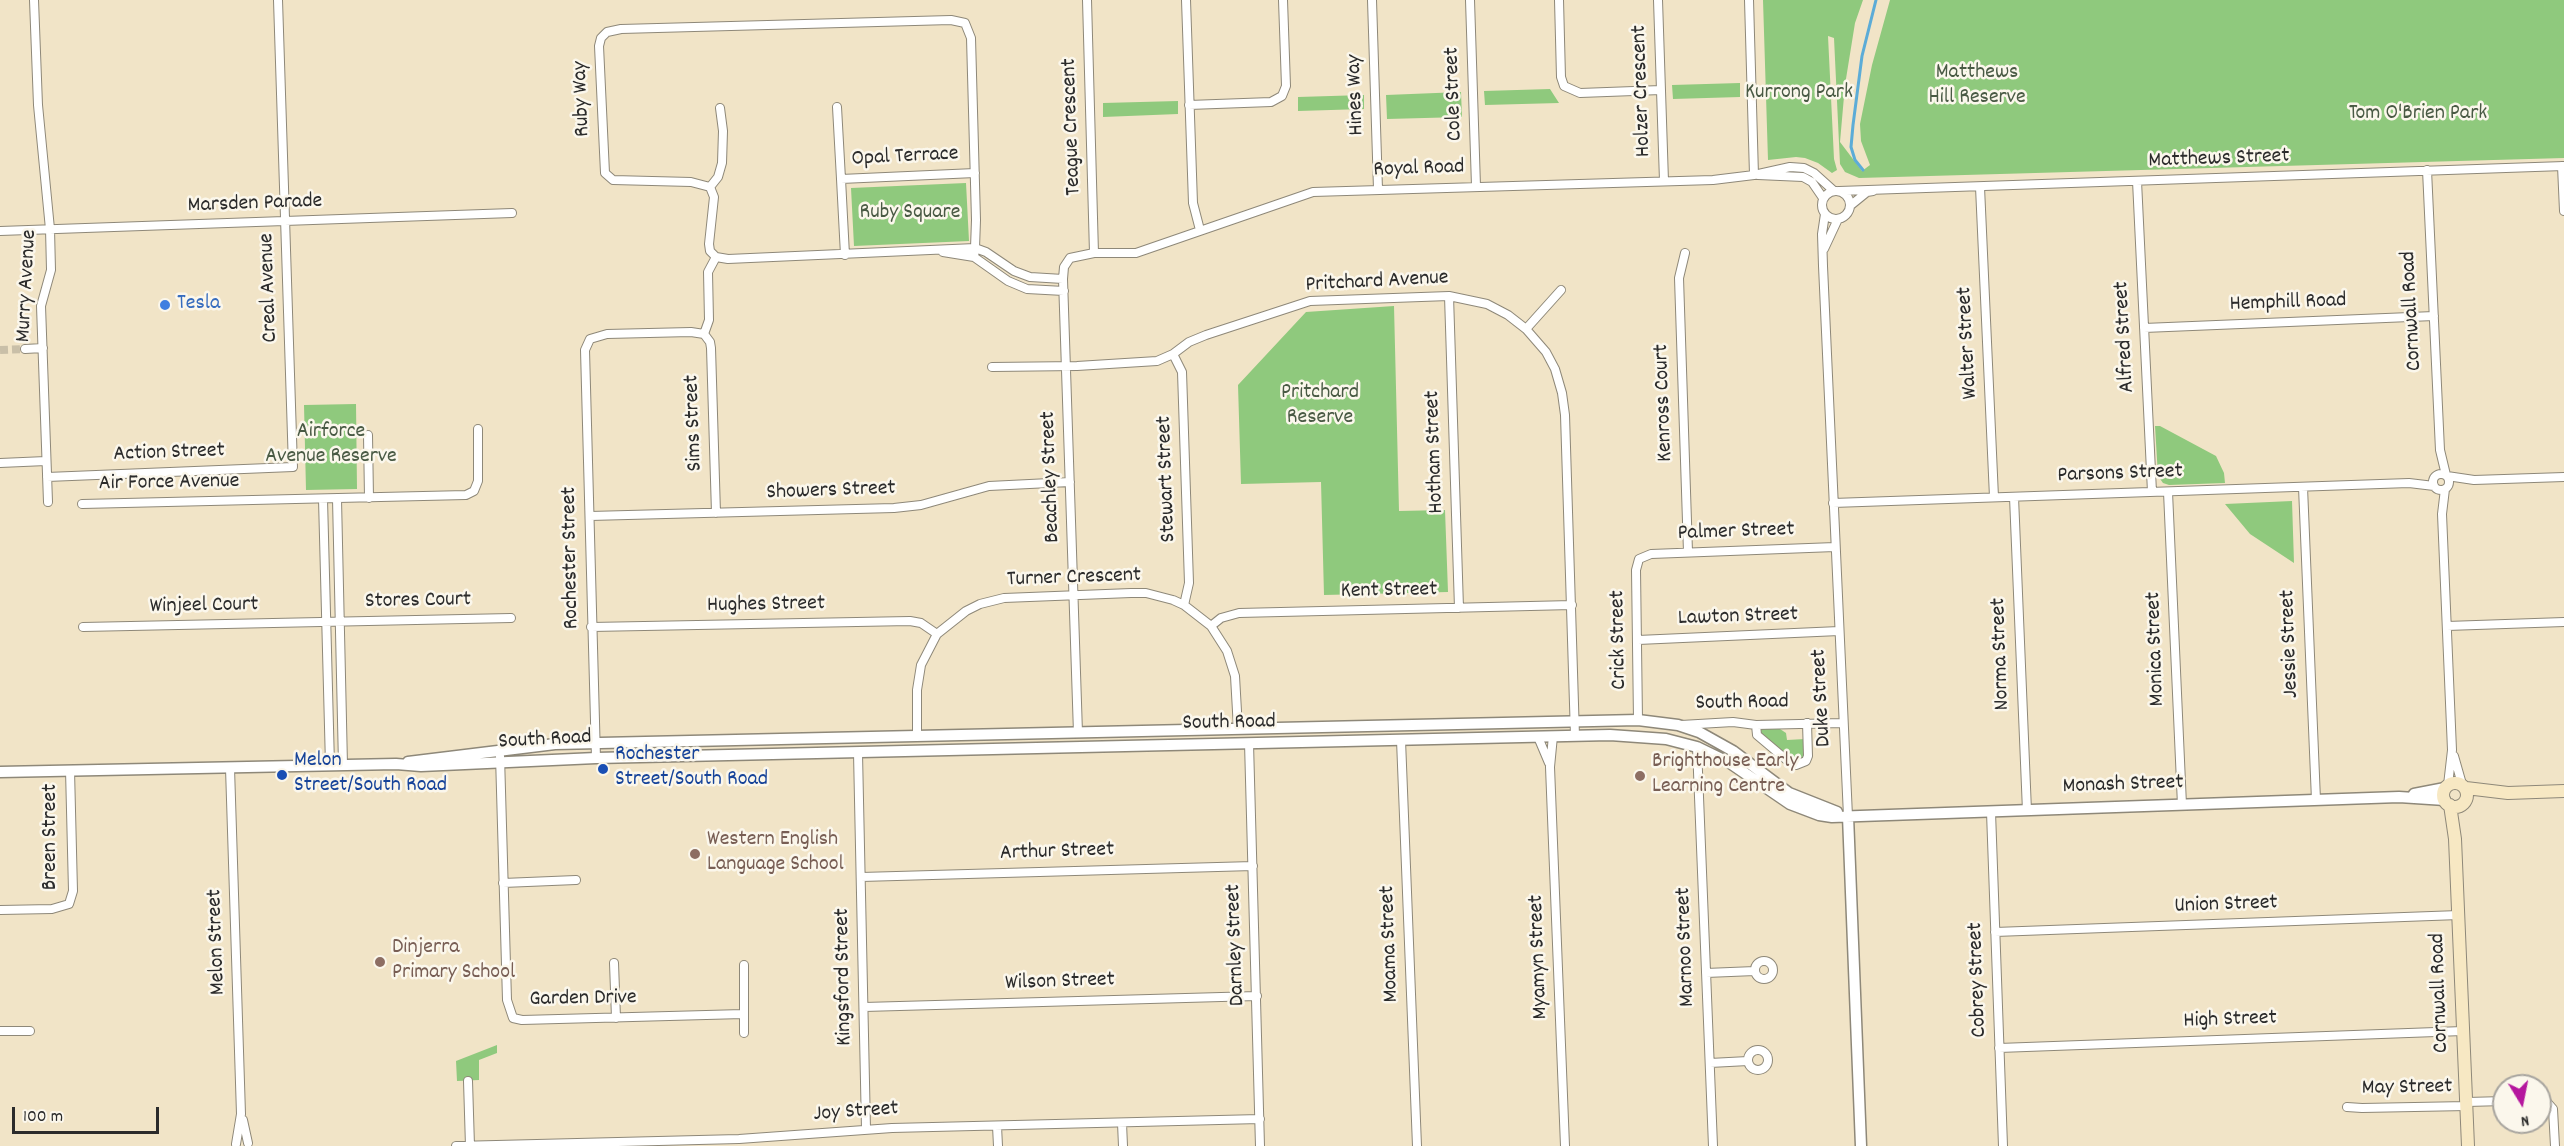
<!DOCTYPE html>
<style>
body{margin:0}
#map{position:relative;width:2564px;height:1146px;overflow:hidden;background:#f1e4c7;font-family:Dekko,sans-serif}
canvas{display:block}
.north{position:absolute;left:2492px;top:1074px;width:60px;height:60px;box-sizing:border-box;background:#fbf7ec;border:2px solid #a8a59f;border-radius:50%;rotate:170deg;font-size:16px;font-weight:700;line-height:24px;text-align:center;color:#2b2b2b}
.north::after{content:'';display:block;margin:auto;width:21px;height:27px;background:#b5179e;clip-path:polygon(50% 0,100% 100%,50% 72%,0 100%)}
.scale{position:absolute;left:12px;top:1107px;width:147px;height:27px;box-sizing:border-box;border:3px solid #2b2b2b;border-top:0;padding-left:8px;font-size:18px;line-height:21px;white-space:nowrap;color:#2b2b2b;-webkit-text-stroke:4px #fbf7ec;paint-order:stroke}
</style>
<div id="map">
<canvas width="2564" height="1146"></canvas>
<div class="north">N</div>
<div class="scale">100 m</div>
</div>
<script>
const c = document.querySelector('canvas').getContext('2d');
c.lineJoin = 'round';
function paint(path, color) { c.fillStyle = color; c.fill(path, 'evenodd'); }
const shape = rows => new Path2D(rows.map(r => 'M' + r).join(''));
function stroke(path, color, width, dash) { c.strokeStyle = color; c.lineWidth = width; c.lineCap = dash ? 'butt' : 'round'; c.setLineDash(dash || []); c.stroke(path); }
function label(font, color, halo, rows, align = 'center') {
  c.font = font + ' Dekko,sans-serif'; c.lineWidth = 5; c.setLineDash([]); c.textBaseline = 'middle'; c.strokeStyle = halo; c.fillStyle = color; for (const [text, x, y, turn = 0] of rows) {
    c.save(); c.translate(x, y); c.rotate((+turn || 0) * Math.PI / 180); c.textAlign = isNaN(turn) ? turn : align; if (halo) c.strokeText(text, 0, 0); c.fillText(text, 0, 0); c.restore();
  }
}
const green = shape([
 [1763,0,1863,0,1855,23,1845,85,1840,142,1862,171,1870,165,1861,141,1860,124,1872,65,1890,0,2564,0,2564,158,1859,178,1845,172,1840,164,1834,38,1828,36,1834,159,1837,170,1832,173,1818,163,1805,158,1796,157,1768,160],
 [1740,83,1740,97,1673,99,1672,85],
 [1550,89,1559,103,1485,105,1484,91],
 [1461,92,1462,117,1387,119,1386,95],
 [1364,95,1364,109,1298,111,1298,97],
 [1178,101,1178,114,1103,117,1103,103],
 [966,183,969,241,854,246,851,188],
 [1394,306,1399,511,1445,510,1448,592,1324,595,1321,482,1241,484,1238,385,1306,312],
 [356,404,357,489,306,490,304,405],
 [2155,426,2160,426,2216,456,2224,473,2225,483,2169,485,2163,483,2158,476],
 [2292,501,2294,563,2250,534,2225,504],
 [1762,728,1780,729,1786,733,1787,740,1805,739,1804,758,1797,761,1792,760,1761,735,1760,731],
 [497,1045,497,1053,479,1060,479,1080,457,1081,456,1061]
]);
const stream = shape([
 [1863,170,1855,160,1851,147,1853,125,1862,56,1876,0]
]);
const minorTunnel = shape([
 [0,350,25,349]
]);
const minor = shape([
 [34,0,38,105,50,229,51,270,41,306,48,502],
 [1087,0,1094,253],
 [1186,0,1193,203,1200,230],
 [1372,0,1378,189],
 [1470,0,1476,186],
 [1559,0,1561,77,1564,86,1580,93,1661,90],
 [1658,0,1664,181],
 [1749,0,1754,175],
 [1189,105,1271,102,1282,96,1286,86,1283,0],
 [837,107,841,179],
 [2562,166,2564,211],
 [2427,170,2440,450,2446,475],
 [1758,175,1803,177,1812,182,1823,198],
 [2137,181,2152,492],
 [710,187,718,177,722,163,723,131,720,108],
 [1980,187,1994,497],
 '1822 205a14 14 0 1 1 28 0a14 14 0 1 1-28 0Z',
 [1839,191,2564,166],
 [1851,205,1867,192,1873,191],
 [1825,214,1822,234,1823,266,1848,816],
 [0,231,512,213],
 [1824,249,1838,219],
 [943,252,974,257,1008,281,1027,289,1064,291],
 [1685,253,1679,278,1688,552],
 [845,255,841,179,975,173],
 [974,257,975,248,976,220,971,38,965,23,951,20,621,29,607,32,601,38,599,46,605,173,613,180,691,182,710,187,714,197,709,244,710,251,716,257,728,259,975,248,986,252,1014,271,1030,277,1063,279],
 [1449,296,1459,608],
 [2144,328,2434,316],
 [1526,329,1561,290],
 [704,334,710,342,711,348,716,513],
 [704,334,709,320,708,272,716,257],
 [25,349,43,348],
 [1173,354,1182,372,1189,583,1184,605],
 [992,367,1077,366,1157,361,1173,354,1189,342,1206,335,1310,301,1449,296,1487,304,1508,315,1526,329,1546,352,1555,369,1562,393,1565,415,1575,736],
 [368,435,369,498],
 [0,463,46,461],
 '2433 482a8 8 0 1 1 16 0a8 8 0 1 1-16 0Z',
 [2447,476,2474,480,2564,477],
 [47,477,293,467,278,0],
 [2303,487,2316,800],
 [2445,489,2442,514,2452,750,2448,785],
 [2168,492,2182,805],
 [2014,497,2027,811],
 [323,499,330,765],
 [337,499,343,765],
 [1833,503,2409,483,2434,486],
 [82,504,466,495,474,491,478,481,478,429],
 [590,516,894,508,921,505,989,486,1070,482],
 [1211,626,1221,618,1239,613,1572,605],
 [2447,626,2564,622],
 [83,627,511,618],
 [591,627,910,621,921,623,937,634],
 [1638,640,1839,631],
 [1638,720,1636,570,1639,559,1651,554,1835,547],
 [1681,725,1733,722,1756,725,1843,723],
 [1756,725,1757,735,1789,762,1796,765,1806,761,1808,756,1807,723],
 [1078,733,1063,279,1064,267,1070,258,1094,253,1136,253,1313,192,1713,180,1754,175,1790,167,1804,168,1814,173,1834,191],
 [917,736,917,690,921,665,937,634,966,611,980,604,1004,598,1131,593,1146,593,1173,600,1184,605,1211,626,1227,651,1235,676,1238,729],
 [1553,736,1550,767,1565,1146],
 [1538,737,1549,763],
 [1401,740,1417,1146],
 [1249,743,1260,1146],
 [1697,747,1713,1146],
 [858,753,866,1129],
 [500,756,507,1000,513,1018,522,1020,743,1014],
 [2454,756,2462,784],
 [596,758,585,350,590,339,607,334,691,332,704,334],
 [230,768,241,1114,236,1144],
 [1991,812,2003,1146],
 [861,877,1253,866],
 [503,883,576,880],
 [0,910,52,909,69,904,73,891,70,770],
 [1995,932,2459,915],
 '1755 970a9 9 0 1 1 18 0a9 9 0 1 1-18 0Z',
 [614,963,616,1018],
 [744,965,744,1033],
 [1706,973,1755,971],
 [864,1007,1257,996],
 [0,1031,30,1031],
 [1999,1048,2463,1031],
 '1748 1060a10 10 0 1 1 20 0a10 10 0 1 1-20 0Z',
 [1710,1063,1748,1061],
 [468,1081,470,1146],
 [2540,1100,2546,1101,2553,1109,2555,1146],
 [2467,1102,2504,1101],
 [2347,1107,2362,1108,2467,1106],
 [243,1120,248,1143],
 [1122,1123,1123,1146],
 [997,1126,998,1146],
 [456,1146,739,1139,892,1128,1260,1119]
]);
const tertiary = shape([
 [408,762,555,744,1638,720,1678,725,1699,732,1733,751,1789,793,1837,812],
 [0,772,396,764,421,766,596,758,1610,735,1666,739,1697,747,1730,763,1790,804,1819,815,1832,817,2399,797,2445,800],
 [2414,794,2445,788],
 [1848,816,1861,1146]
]);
const secondary = shape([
 '2443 795a12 12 0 1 1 24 0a12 12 0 1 1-24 0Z',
 [2466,788,2508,793,2564,791],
 [2450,805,2455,839,2468,1146]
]);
const markers = [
 [165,305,6,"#3f7fe0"],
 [603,769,6,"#1a4fb4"],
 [282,775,6,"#1a4fb4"],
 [1640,776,6,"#8d6e63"],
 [695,854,6,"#8d6e63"],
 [380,962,6,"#8d6e63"]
];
const parkNames = [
 ["Matthews",1977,74],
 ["Hill Reserve",1977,99],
 ["Kurrong Park",1799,94],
 ["Tom O'Brien Park",2418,115],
 ["Ruby Square",910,214],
 ["Pritchard",1320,394],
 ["Reserve",1320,419],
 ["Airforce",331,433],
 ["Avenue Reserve",331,458]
];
const streetNames = [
 ["Holzer Crescent",1643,91,-92],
 ["Cole Street",1455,94,-92],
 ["Hines Way",1357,95,-92],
 ["Ruby Way",583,99,-92],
 ["Teague Crescent",1073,127,-92],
 ["Opal Terrace",905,158,-3],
 ["Matthews Street",2219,160,-2],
 ["Royal Road",1419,170,-2],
 ["Marsden Parade",255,205,-2],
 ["Pritchard Avenue",1377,283,-3],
 ["Murry Avenue",28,286,-87],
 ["Creal Avenue",270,288,-92],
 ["Hemphill Road",2288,304,-2],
 ["Cornwall Road",2413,311,-93],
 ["Alfred Street",2126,337,-93],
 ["Walter Street",1969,343,-93],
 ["Kenross Court",1665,403,-92],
 ["Sims Street",695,423,-92],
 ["Hotham Street",1436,452,-92],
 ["Action Street",169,454,-2],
 ["Parsons Street",2120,475,-2],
 ["Beachley Street",1052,477,-92],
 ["Stewart Street",1168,479,-92],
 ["Air Force Avenue",169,484,-1],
 ["Showers Street",831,492,-2],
 ["Palmer Street",1736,533,-2],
 ["Rochester Street",572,558,-91],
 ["Turner Crescent",1074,579,-2],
 ["Kent Street",1389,592,-1],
 ["Stores Court",418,602,-1],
 ["Hughes Street",766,606,-1],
 ["Winjeel Court",204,607,-1],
 ["Lawton Street",1738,618,-2],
 ["Crick Street",1620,640,-91],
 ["Jessie Street",2291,644,-92],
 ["Monica Street",2157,649,-92],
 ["Norma Street",2002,654,-92],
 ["Duke Street",1823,698,-93],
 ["South Road",1742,704,-1],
 ["South Road",1229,724,-1],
 ["South Road",545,741,-3],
 ["Monash Street",2123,786,-2],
 ["Breen Street",52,837,-90],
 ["Arthur Street",1057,853,-2],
 ["Union Street",2226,906,-2],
 ["Melon Street",218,942,-92],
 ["Moama Street",1391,944,-92],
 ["Darnley Street",1237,945,-92],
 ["Marnoo Street",1687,947,-92],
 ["Myamyn Street",1540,957,-92],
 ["Kingsford Street",845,977,-91],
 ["Cobrey Street",1979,980,-92],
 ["Wilson Street",1060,983,-2],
 ["Cornwall Road",2441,993,-92],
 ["Garden Drive",583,1000,-1],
 ["High Street",2230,1021,-2],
 ["May Street",2407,1089,-1],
 ["Joy Street",856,1113,-4]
];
const shopNames = [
 ["Tesla",177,305]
];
const transitNames = [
 ["Rochester",615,756],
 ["Street/South Road",615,781],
 ["Melon",294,762],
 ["Street/South Road",294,787]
];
const educationNames = [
 ["Brighthouse Early",1652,763],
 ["Learning Centre",1652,788],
 ["Western English",707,841],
 ["Language School",707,866],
 ["Dinjerra",392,949],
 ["Primary School",392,974]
];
paint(green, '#8fc97d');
stroke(stream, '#5cacd7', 3);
stroke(minorTunnel, '#c9bfa8', 8, [8, 4]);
stroke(minor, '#8e8879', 10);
stroke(tertiary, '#8e8879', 13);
stroke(secondary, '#8e8879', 14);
stroke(minor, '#fff', 8);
stroke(tertiary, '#fff', 10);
stroke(secondary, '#f7e8c3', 12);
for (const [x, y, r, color] of markers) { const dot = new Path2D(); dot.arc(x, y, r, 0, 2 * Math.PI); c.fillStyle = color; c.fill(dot); stroke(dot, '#fbf7ec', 2); }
label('22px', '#495a44', '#fbf7ec', parkNames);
label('22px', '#2b2b2b', '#fbf7ec', streetNames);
label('22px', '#366cbe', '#fbf7ec', shopNames, 'left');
label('22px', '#164399', '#fbf7ec', transitNames, 'left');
label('22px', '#785e54', '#fbf7ec', educationNames, 'left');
</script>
